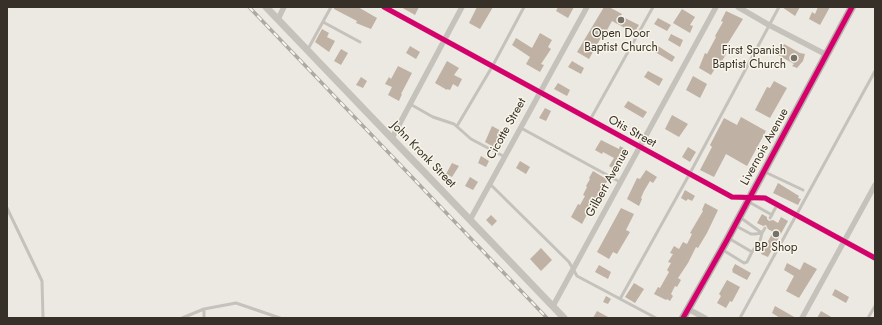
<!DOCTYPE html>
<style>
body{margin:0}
#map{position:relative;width:882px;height:325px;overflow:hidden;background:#ece9e2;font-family:Jost,sans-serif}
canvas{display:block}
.frame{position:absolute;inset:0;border:8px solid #363029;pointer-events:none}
</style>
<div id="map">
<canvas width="882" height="325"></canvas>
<div class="frame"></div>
</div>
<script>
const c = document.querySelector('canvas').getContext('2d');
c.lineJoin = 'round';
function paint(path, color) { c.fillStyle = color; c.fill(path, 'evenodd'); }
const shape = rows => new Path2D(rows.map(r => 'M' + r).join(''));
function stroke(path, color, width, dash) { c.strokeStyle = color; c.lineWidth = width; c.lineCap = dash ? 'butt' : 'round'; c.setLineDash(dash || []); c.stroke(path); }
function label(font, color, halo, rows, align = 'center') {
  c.font = font + ' Jost,sans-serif'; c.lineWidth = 3; c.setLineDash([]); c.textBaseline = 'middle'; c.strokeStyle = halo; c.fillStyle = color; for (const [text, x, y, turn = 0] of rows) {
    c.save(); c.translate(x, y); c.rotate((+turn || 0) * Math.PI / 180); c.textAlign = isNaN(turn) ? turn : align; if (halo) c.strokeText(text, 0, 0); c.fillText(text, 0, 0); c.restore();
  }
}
const building = shape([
 [334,7,358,7,377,18,371,29,356,23,357,21,334,9],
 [401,7,419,7,415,15],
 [477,7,493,7,480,29,469,23],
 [558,7,574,7,568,18,556,11],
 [604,7,609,7,622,14,621,16,639,25,634,33,612,21,607,30,609,31,606,36,603,34,589,59,577,52],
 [782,7,800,7,795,16],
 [818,7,830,7,820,25,809,19,812,12,815,14],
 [682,9,695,17,690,25,693,26,690,33,673,23],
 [726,11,743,19,728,43,727,43,722,51,726,54,718,68,716,67,711,75,699,68,705,53,707,54,716,37,715,36,723,22,721,21],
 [658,18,671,25,667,31,654,24],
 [322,29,329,33,327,37,335,41,329,52,315,42],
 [540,33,552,40,548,47,551,49,541,64,544,65,540,72,526,64,530,57,512,45,516,38,532,48],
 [671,34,683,40,680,47,668,40],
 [784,44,800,53,805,54,803,61,797,68,792,66,794,64,778,55],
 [410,46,420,52,416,59,406,53],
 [658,46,675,57,672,62,655,52],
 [341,49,348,53,341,65,334,61],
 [447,61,459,68,454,75,462,79,458,87,453,84,450,90,447,89,447,90,435,83],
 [572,61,584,68,581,74,568,67],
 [398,66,412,73,401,94,402,94,399,101,388,95,392,87,385,84,389,77,391,79],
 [648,71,663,79,659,86,644,77],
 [693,76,707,84,700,98,686,90],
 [361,77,367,81,363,88,356,85],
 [774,81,787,88,770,118,755,110,767,87,770,88],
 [558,83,570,90,567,96,554,89],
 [628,101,647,112,643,118,624,107],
 [545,108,551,111,546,121,539,118],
 [672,115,688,124,679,137,665,129],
 [741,117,766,131,747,166,726,154,714,177,700,170,712,147,710,145,724,118,737,125],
 [492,126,505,133,497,149,485,142],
 [601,140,619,149,620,146,627,150,616,170,609,166,614,158,603,152,602,154,595,150],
 [688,147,696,152,690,162,682,157],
 [481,156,489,161,486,167,478,163],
 [520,161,530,167,526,174,516,168],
 [452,163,459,166,452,177,446,174],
 [646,170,657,177,653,183,650,181,644,191,641,198,642,199,639,206,627,199,637,178,640,179],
 [593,171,608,180,604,186,603,186,598,195,599,195,595,202,594,201,582,224,571,217,578,204,580,205,585,196,583,195,587,187,586,186,590,179,589,178],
 [470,177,478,182,473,190,465,186],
 [778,183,799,196,798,198,801,199,798,205,773,193],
 [685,190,695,196,692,201,688,199,686,201,681,198],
 [705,203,718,210,707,233,698,248,696,247,688,263,678,278,681,280,677,287,675,286,671,294,673,296,670,301,667,299,666,300,654,294,658,287,660,288,669,272,667,270,671,263,668,262,673,254,670,253,674,246,679,249,683,242,687,244,692,234,690,233,703,211,702,210],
 [621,208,634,214,626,230,630,232,617,254,613,252,609,259,597,252],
 [762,214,767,217,767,219,769,221,773,220,778,223,781,217,788,221,768,257,761,254,773,232,768,229,766,225,763,226,757,223],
 [491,215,497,221,492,226,486,220],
 [541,248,552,260,541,271,530,259],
 [804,262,817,269,799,298,786,291,794,276,784,270,787,263,800,270],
 [735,264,751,273,747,280,732,272,733,271,732,270],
 [599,265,611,272,608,279,595,272],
 [727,280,740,287,732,302,730,301,726,308,717,303,721,296,719,294],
 [634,283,644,289,635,303,625,297],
 [835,289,849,297,846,303,832,295],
 [606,296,611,299,608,304,603,302],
 [775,306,796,318,780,318,772,313],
 [597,311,610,318,593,318],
 [821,311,833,318,817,318]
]);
const service = shape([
 [323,22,360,42],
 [308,49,331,7],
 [410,104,433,117,454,124,471,139,505,157],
 [590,120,653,7],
 [457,126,492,67,524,7],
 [521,128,620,182],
 [765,172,803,190],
 [490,184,569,262,577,276,656,318],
 [749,202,772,215],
 [7,208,42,281,43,318],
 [770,218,777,205],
 [736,226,751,234,755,234,762,233,765,228],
 [730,239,752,252,760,241,762,233,741,218],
 [723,250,744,263,747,262,752,252],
 [620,299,689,175,779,7],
 [182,318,204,309],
 [204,318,204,309,236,303,280,318],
 [740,318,875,71],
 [868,318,875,306]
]);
const minor = shape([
 [384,7,732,197,765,198,875,258],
 [738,7,769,25,827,55],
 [278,19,284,7],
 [392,138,462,7],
 [470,220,587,7],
 [553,306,716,7],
 [688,309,705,318],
 [802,318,875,185]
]);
const tertiary = shape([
 [266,7,564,318]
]);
const secondary = shape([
 [683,318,727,240,852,7]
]);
const rail = shape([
 [249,7,547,318]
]);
const cycleway = shape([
 [384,7,732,197,765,198,875,258],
 [683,318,727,240,852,7]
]);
const markers = [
 [621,20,4,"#76716a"],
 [794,58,4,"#76716a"],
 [776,234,4,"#76716a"]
];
const poiNames = [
 ["Open Door",621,34],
 ["Baptist Church",621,48],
 ["First Spanish",786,51,"right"],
 ["Baptist Church",786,65,"right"],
 ["BP Shop",776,248]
];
const streetNames = [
 ["Cicotte Street",507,129,-61],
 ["Otis Street",632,132,29],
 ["Livernois Avenue",765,147,-61],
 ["John Kronk Street",423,155,46],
 ["Gilbert Avenue",608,183,-61]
];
paint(building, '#bfb1a4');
stroke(service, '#c5c2bb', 3);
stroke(minor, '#c5c2bb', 5.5);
stroke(tertiary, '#c5c2bb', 7);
stroke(secondary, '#b6b2ab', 8);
stroke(rail, '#adaaa5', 3.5);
stroke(rail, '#f9f5e9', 2, [6]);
stroke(cycleway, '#d6006c', 5);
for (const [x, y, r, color] of markers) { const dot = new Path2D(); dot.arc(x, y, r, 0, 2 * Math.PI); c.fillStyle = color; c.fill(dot); stroke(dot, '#f9f5e9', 1.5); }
label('12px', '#363029', '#f9f5e9', poiNames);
label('12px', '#363029', '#f9f5e9', streetNames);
</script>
